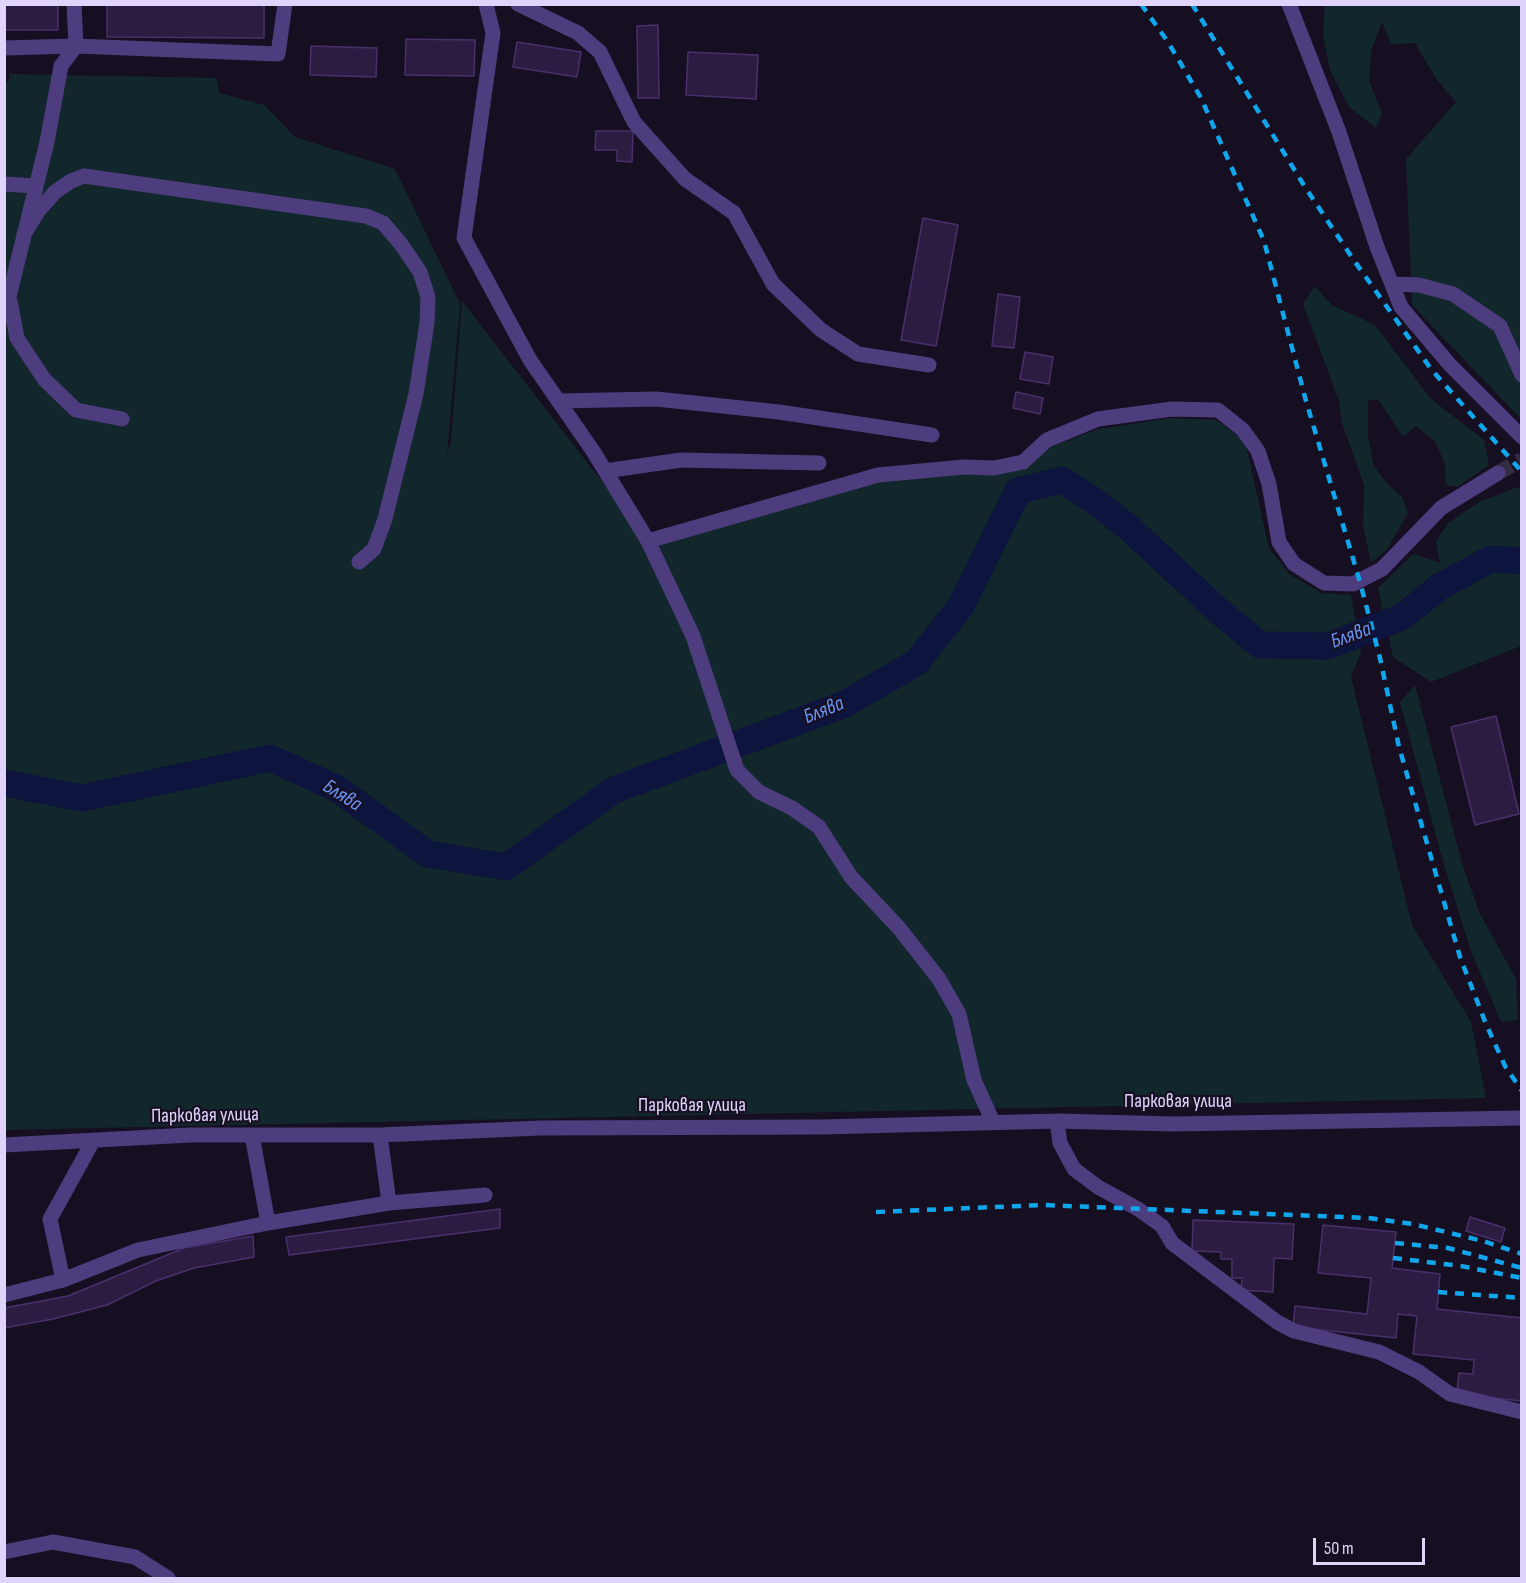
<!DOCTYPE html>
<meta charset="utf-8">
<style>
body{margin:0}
#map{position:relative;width:1526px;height:1583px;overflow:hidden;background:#160f22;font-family:"Sofia Sans Condensed",sans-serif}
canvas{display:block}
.frame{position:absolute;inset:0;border:6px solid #e0d3fc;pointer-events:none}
.scale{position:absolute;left:1313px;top:1538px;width:112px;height:27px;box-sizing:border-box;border:3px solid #e0d3fc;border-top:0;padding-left:8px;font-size:18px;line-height:21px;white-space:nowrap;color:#e0d3fc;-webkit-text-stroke:4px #160f22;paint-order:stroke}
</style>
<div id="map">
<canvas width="1526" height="1583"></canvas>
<div class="frame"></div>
<div class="scale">50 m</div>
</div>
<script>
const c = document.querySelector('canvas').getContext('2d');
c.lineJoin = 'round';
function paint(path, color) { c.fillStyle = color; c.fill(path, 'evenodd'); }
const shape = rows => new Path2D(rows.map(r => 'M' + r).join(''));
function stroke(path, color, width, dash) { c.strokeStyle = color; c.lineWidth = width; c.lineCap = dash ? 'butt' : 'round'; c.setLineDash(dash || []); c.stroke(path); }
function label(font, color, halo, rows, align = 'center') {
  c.font = font + ' "Sofia Sans Condensed",sans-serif'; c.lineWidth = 4.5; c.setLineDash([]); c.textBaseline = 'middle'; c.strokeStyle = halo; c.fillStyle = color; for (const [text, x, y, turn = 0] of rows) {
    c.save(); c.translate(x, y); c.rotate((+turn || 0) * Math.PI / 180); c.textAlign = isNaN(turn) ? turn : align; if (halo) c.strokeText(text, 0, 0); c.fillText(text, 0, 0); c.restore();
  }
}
const green = shape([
 [1325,5,1521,5,1521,419,1412,305,1406,159,1456,102,1437,80,1415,43,1391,44,1382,22,1371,51,1369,81,1382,113,1376,128,1349,107,1330,70,1323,35],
 [10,74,216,78,219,93,264,105,295,137,395,169,460,304,447,454,451,441,462,301,648,541,878,475,1023,469,1047,448,1098,429,1171,418,1216,420,1245,441,1269,548,1289,574,1322,593,1351,595,1361,652,1351,677,1412,925,1471,1022,1486,1098,5,1130,4,82,9,82],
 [1315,286,1332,305,1375,325,1431,399,1484,440,1489,465,1457,487,1446,485,1445,464,1435,441,1416,426,1403,437,1378,399,1368,401,1368,438,1374,466,1384,480,1402,497,1408,513,1386,551,1371,562,1363,526,1364,485,1342,423,1339,401,1303,304],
 [1518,487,1522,491,1521,646,1431,682,1393,657,1378,588,1413,554,1440,563,1436,541,1448,523,1479,502],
 [1415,685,1462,863,1479,912,1516,979,1518,1020,1501,1022,1471,951,1443,861,1400,702]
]);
const river = shape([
 [4,783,82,798,270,758,336,788,428,854,506,867,614,790,845,704,917,662,961,606,1018,491,1062,480,1093,500,1128,527,1221,613,1260,645,1328,646,1402,617,1439,587,1491,559,1522,561]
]);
const building = shape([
 [4,4,58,4,58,30,4,30,4,4],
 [107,4,264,4,264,38,107,37,107,4],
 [658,25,659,98,638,98,637,26,658,25],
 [406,39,475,40,474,76,405,75,406,39],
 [517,42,581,52,577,77,513,67,517,42],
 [311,46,377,48,376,77,310,75,311,46],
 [688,52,758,55,756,99,686,95,688,52],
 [596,131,633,131,632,162,617,161,617,150,595,150,596,131],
 [923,218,958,225,936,346,901,340,923,218],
 [998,294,1020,297,1014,348,992,346,998,294],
 [1025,352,1053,357,1049,384,1020,379,1025,352],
 [1016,392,1043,398,1040,414,1013,408,1016,392],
 [1496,716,1519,814,1475,825,1451,727,1496,716],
 [500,1209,500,1228,289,1255,286,1237,500,1209],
 [1470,1217,1505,1228,1501,1242,1466,1231,1470,1217],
 [1193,1220,1294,1224,1292,1259,1274,1258,1273,1292,1241,1290,1242,1278,1232,1278,1232,1259,1221,1259,1221,1252,1192,1251,1193,1220],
 [1323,1225,1396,1232,1392,1268,1440,1274,1437,1309,1522,1318,1522,1401,1474,1396,1457,1391,1459,1373,1473,1374,1474,1360,1413,1354,1417,1316,1398,1314,1396,1338,1293,1327,1295,1306,1367,1314,1371,1278,1318,1273,1323,1225],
 [253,1236,254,1257,194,1268,156,1281,107,1305,53,1319,4,1328,4,1308,68,1296,184,1248,253,1236]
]);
const minorTunnel = shape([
 [1498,473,1522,459]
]);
const minor = shape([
 [486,4,493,33,464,238,530,360,593,451,648,541,693,636,737,770,759,792,792,808,819,827,851,877,899,928,939,979,959,1014,974,1080,993,1122],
 [518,4,578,33,600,52,634,122,685,179,734,213,773,284,821,330,858,354,929,365],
 [1289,4,1339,132,1377,247,1401,307,1450,365,1522,437],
 [4,48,76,46,278,54,285,4],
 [4,184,36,186],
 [24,234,39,210,55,192,71,181,84,176,366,216,383,223,401,244,420,272,428,297,427,323,416,394,385,519,374,549,359,562],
 [1392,284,1419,285,1453,294,1500,326,1522,375],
 [10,301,17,338,44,379,76,410,122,419],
 [4,317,47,142,61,66,76,46,74,4],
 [559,401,656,399,779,412,932,435],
 [605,471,681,460,819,463],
 [648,541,878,475,964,467,994,468,1023,462,1047,440,1098,419,1172,409,1218,410,1243,430,1258,451,1269,484,1279,542,1294,564,1324,583,1353,584,1382,569,1441,508,1498,473],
 [1057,1121,1060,1143,1074,1169,1098,1187,1138,1209,1162,1226,1172,1243,1277,1322,1294,1331,1379,1352,1419,1372,1450,1394,1522,1412],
 [252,1135,268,1223],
 [380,1135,389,1203],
 [4,1145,190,1135,380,1135,540,1128,822,1127,1057,1121,1173,1124,1522,1118],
 [63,1280,50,1219,93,1141],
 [4,1295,63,1280,138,1250,268,1223,389,1203,485,1195],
 [4,1552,53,1542,135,1557,168,1578]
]);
const rail = shape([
 [1141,4,1168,42,1201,98,1264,241,1306,401,1360,582,1380,658,1399,747,1460,957,1486,1024,1505,1066,1522,1091],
 [1192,4,1305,187,1353,259,1431,369,1522,472],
 [876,1212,1043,1205,1369,1218,1413,1224,1483,1241,1522,1254],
 [1395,1243,1448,1248,1522,1268],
 [1393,1258,1461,1266,1522,1278],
 [1438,1292,1522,1298]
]);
const streetNames = [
 ["Парковая улица",1178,1102],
 ["Парковая улица",692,1106],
 ["Парковая улица",205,1116,-1]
];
const waterNames = [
 ["Блява",1351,636,-20],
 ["Блява",824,711,-22],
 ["Блява",342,796,32]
];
paint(green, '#12272c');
stroke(river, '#0d143d', 27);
paint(building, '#2c1c42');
stroke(building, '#49306c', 1.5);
stroke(minorTunnel, '#342c43', 15, [15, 8]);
stroke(minor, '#4d3d7e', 15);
stroke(rail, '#0ea7ed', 4.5, [9, 8]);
label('20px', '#e0d3fc', '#160f22', streetNames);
label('italic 21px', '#6795f6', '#160f22', waterNames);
</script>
